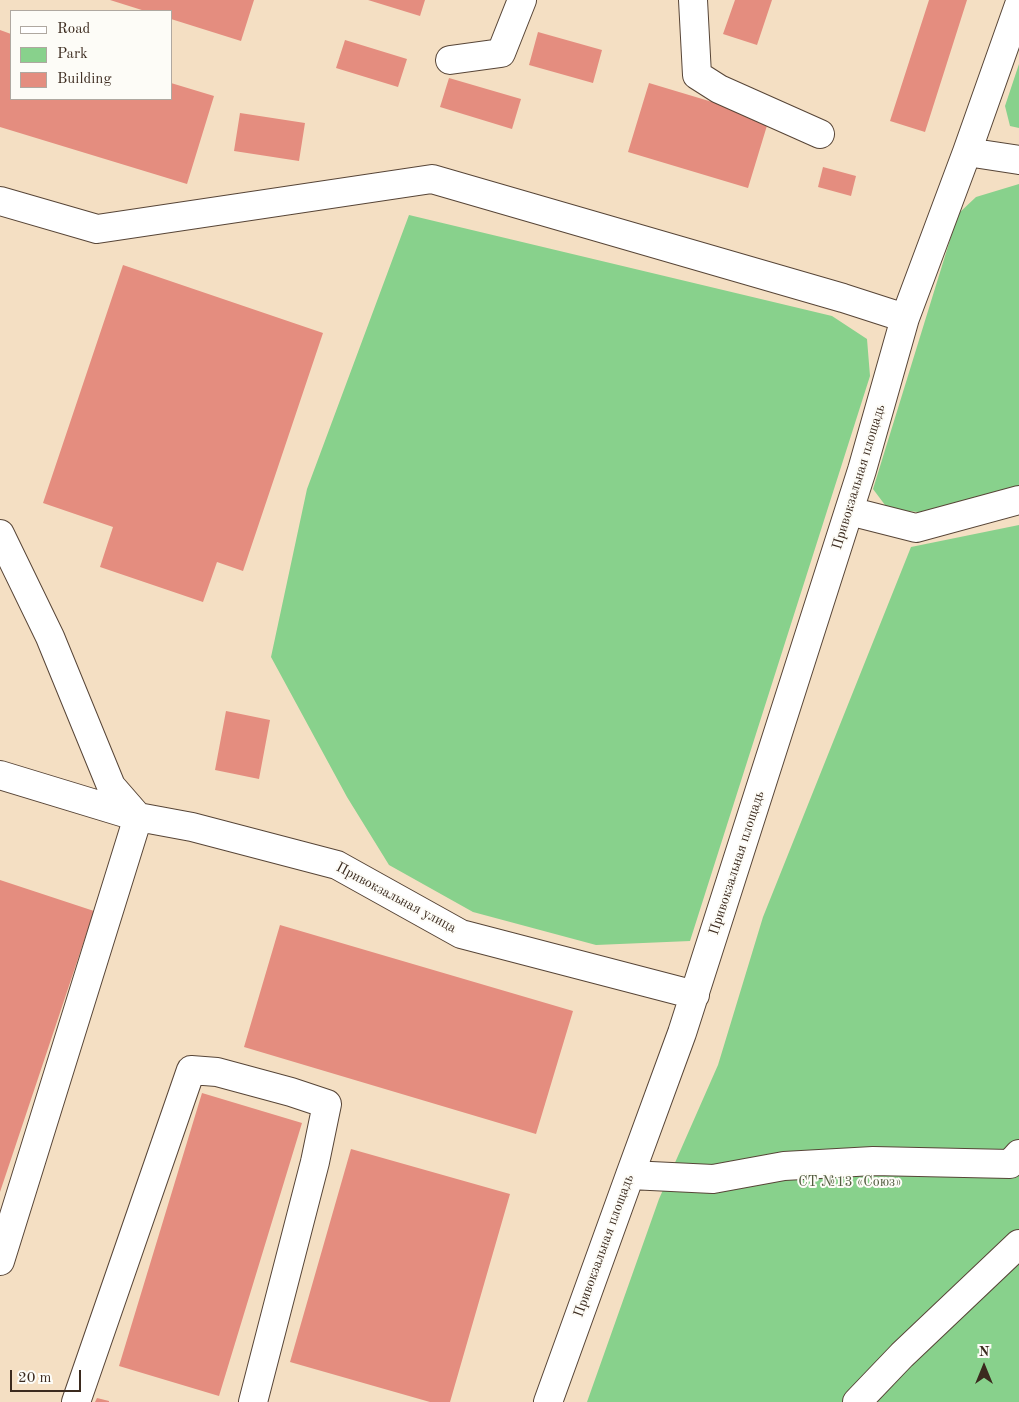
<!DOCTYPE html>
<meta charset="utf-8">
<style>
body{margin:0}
#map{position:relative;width:1019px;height:1402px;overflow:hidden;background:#f4dfc3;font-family:"Old Standard TT",serif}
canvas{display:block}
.legend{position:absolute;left:10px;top:10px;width:162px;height:90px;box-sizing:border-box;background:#fdfcf7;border:1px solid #afa8a0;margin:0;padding:6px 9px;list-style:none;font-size:15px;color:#3b2a1e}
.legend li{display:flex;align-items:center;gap:10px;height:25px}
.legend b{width:25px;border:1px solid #afa8a0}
.north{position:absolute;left:959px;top:1342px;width:50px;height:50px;-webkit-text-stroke:4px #fdfcf7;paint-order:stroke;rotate:0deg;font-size:14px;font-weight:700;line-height:20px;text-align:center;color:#3b2a1e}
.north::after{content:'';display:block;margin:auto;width:18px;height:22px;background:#3b2a1e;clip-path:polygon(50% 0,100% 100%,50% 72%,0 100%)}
.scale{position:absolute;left:10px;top:1370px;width:71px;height:22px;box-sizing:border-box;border:2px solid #3b2a1e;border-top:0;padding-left:6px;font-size:15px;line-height:18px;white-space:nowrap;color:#3b2a1e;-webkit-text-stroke:4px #fdfcf7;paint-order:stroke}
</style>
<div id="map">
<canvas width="1019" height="1402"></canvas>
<ul class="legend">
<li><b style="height:6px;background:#fff"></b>Road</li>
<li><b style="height:14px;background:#88d18c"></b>Park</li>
<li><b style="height:14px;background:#e48d7f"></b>Building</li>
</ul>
<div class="north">N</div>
<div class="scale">20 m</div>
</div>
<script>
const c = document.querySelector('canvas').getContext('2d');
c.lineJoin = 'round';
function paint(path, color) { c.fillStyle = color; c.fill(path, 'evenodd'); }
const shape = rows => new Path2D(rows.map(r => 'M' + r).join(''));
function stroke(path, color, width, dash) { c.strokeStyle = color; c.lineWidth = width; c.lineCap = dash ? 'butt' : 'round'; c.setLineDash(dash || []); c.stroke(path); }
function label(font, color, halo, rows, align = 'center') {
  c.font = font + ' "Old Standard TT",serif'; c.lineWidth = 4; c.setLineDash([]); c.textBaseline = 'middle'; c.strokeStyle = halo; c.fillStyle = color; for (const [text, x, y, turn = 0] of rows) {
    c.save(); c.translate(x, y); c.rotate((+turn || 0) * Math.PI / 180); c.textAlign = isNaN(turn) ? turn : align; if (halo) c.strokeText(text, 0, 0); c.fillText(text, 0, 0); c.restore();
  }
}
const green = shape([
 [1019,64,1019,128,1010,126,1005,106],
 [1019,184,1019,486,928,513,888,509,873,489,958,214,976,197],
 [409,215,832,316,867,339,870,376,690,941,596,945,473,912,389,865,347,797,271,657,307,489],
 [1019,525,1019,1402,587,1402,659,1199,718,1065,763,917,911,547]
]);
const building = shape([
 [110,0,254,0,241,41,171,19,171,11,145,11],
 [368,0,425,0,420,16],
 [735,0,772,0,757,45,723,34],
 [929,0,967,0,925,132,890,121],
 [0,30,11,34,11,99,171,99,171,83,214,96,187,184,0,127],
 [538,32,602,50,593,83,529,65],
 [345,40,407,59,398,87,336,68],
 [449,78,521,99,512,129,440,107],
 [649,83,769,119,748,188,628,152],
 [240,113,305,123,299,161,234,151],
 [823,167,856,176,851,196,818,187],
 [123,265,323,333,243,571,217,562,203,602,100,567,113,527,43,503],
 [226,711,270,720,259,779,215,770],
 [0,880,94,911,0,1192],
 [280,925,573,1011,536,1134,244,1047],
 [202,1093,302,1123,219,1396,119,1366],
 [351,1149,510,1194,450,1402,430,1402,290,1362],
 [97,1398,109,1401,109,1402,95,1402]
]);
const minor = shape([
 [693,0,697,75,719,89,820,134],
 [450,60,501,53,522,0],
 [967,152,1019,160],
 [0,201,97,229,432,179,843,298,905,318],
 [849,511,916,528,1019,500],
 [0,534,50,637,111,786,138,817,192,827,337,865,461,934,695,995],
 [0,775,138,817,0,1261],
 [630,1175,713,1179,784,1166,873,1161,1010,1164,1019,1154],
 [76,1402,191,1070,217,1072,291,1092,327,1104,315,1162,253,1402],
 [548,1402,630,1175,682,1033,862,470,905,318,967,152,1019,5],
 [857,1402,902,1355,1019,1244]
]);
const streetNames = [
 ["Привокзальная площадь",859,477,-73],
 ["Привокзальная площадь",737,863,-72],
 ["Привокзальная улица",396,898,28],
 ["Привокзальная площадь",604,1246,-70]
];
const parkNames = [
 ["СТ №13 «Союз»",850,1182]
];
paint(green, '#88d18c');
paint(building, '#e48d7f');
stroke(minor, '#574537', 30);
stroke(minor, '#fff', 28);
label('14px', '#3b2a1e', '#fdfcf7', streetNames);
label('14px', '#525c3f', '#fdfcf7', parkNames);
</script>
